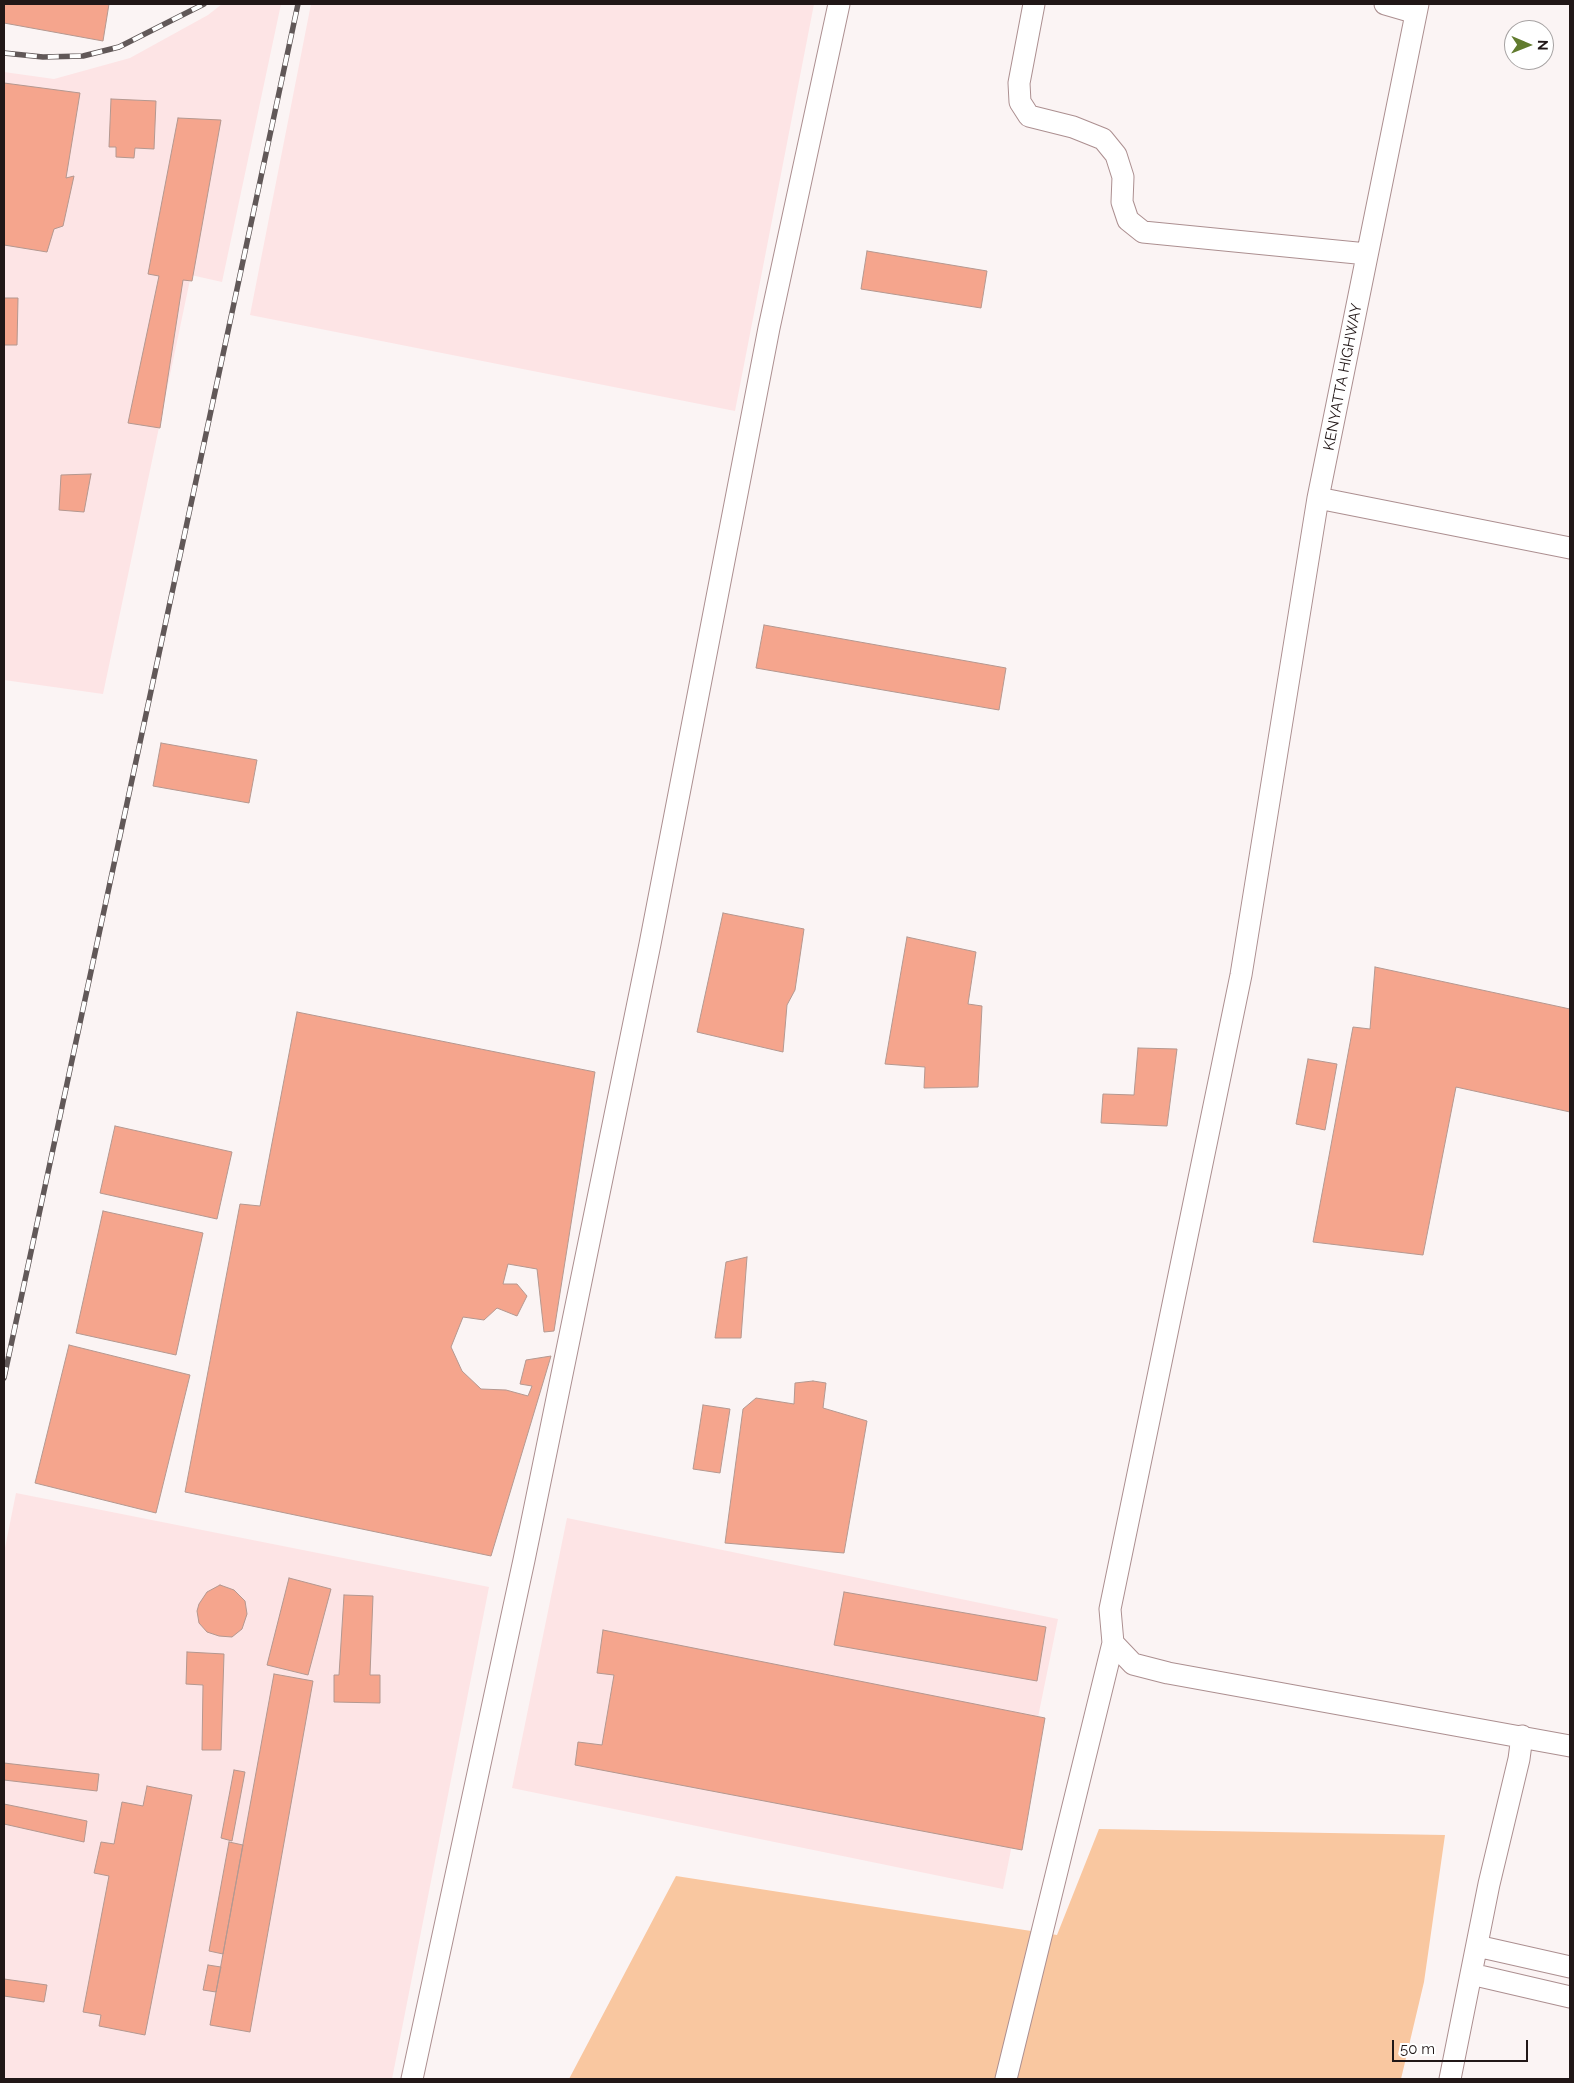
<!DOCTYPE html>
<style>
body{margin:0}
#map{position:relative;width:1574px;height:2083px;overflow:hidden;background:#fbf4f4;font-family:Raleway,sans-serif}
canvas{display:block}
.frame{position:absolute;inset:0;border:5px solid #211717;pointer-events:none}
.north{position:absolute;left:1504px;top:20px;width:50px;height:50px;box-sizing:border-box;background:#fff;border:1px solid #a6a2a2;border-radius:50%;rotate:91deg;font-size:14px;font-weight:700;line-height:20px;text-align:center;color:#211717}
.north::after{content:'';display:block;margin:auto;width:18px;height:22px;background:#617b2e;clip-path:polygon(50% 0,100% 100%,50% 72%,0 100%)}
.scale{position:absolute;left:1392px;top:2040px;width:136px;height:22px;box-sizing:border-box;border:2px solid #211717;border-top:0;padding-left:6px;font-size:15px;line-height:18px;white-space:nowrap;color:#211717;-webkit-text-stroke:4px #fff;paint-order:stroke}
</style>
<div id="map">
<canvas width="1574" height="2083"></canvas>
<div class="frame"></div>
<div class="north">N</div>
<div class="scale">50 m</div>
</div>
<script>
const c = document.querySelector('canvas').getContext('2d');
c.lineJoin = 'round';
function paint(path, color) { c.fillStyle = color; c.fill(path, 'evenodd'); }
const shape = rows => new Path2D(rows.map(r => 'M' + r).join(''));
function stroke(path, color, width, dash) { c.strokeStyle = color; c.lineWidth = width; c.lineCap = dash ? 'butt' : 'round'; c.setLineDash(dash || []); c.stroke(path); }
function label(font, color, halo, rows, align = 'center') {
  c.font = font + ' Raleway,sans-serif'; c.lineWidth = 4.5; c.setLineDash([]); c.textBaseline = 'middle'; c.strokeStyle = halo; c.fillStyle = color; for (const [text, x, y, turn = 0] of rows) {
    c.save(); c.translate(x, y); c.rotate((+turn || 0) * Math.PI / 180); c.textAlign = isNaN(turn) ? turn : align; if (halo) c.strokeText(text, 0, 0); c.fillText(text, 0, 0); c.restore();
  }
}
const built = shape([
 [222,4,281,4,222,282,191,275,103,694,4,680,4,72,54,79,130,58,208,15],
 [311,4,814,4,735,411,250,315],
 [16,1493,489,1587,392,2079,4,2079,4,1553],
 [567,1518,1058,1619,1003,1889,512,1788]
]);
const green = shape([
 [1099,1829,1445,1835,1424,1982,1401,2079,569,2079,676,1876,1057,1935]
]);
const building = shape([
 [4,4,109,4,103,41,4,23,4,4],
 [4,83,80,93,66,178,74,176,63,226,54,229,47,252,4,245,4,83],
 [111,99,156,101,154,149,135,148,134,158,116,157,116,147,109,147,111,99],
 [178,118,221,120,192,281,183,280,160,428,128,423,159,276,148,274,178,118],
 [867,251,987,271,981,308,861,289,867,251],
 [4,298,18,298,17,345,4,345,4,298],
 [91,474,84,512,59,510,61,475,91,474],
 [764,625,1006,668,999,710,756,668,764,625],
 [161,743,257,760,249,803,153,786,161,743],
 [723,913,804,929,795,990,787,1005,783,1052,697,1032,723,913],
 [907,937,976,952,968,1004,982,1006,978,1087,924,1088,925,1067,885,1064,907,937],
 [1375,967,1570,1009,1570,1112,1456,1087,1423,1255,1313,1242,1353,1027,1370,1029,1375,967],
 [297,1012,595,1072,554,1331,544,1332,537,1269,508,1264,503,1284,517,1284,527,1296,517,1316,497,1308,484,1320,463,1317,451,1347,462,1371,481,1389,506,1390,528,1396,532,1386,520,1384,526,1360,551,1356,491,1556,185,1492,240,1204,260,1206,297,1012],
 [1138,1048,1177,1049,1167,1126,1101,1123,1103,1094,1134,1095,1138,1048],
 [1308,1059,1337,1064,1325,1130,1296,1124,1308,1059],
 [115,1126,232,1152,217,1219,100,1193,115,1126],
 [103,1211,203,1233,176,1355,76,1333,103,1211],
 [747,1257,741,1338,715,1338,726,1262,747,1257],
 [69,1345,190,1375,156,1513,35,1483,69,1345],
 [813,1381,826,1383,823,1408,867,1421,844,1553,725,1543,743,1409,756,1398,794,1404,795,1383,813,1381],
 [703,1405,730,1409,720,1473,693,1469,703,1405],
 [289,1578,331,1589,308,1675,267,1665,289,1578],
 [220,1585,234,1590,245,1601,247,1614,242,1629,232,1637,219,1636,207,1632,199,1623,197,1611,199,1604,207,1592,220,1585],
 [844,1592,1046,1627,1037,1681,834,1645,844,1592],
 [344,1595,373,1596,370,1675,380,1675,380,1703,334,1702,334,1675,339,1675,344,1595],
 [603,1630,1045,1718,1022,1850,575,1765,578,1742,602,1745,614,1675,597,1673,603,1630],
 [187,1652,224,1654,221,1750,202,1750,203,1685,186,1684,187,1652],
 [274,1674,313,1681,250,2032,210,2025,274,1674],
 [4,1763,99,1774,97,1791,4,1780,4,1763],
 [234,1770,245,1772,232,1841,221,1838,234,1770],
 [147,1786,192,1795,145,2035,99,2026,101,2015,83,2012,109,1876,94,1873,101,1842,114,1844,122,1802,143,1806,147,1786],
 [4,1804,87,1821,84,1842,4,1824,4,1804],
 [229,1842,243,1845,223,1954,209,1951,229,1842],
 [208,1965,221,1967,216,1992,203,1990,208,1965],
 [4,1979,47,1985,44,2002,4,1996,4,1979]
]);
const minor = shape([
 [1034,4,1019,83,1020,102,1029,116,1073,127,1103,139,1116,155,1123,177,1122,202,1128,220,1143,232,1367,254],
 [1385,4,1416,13],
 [1418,4,1318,498,1570,548],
 [1318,498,1241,975,1110,1609,1113,1643,1133,1664,1168,1673,1570,1746],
 [1477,1946,1570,1967],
 [1471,1974,1570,1997],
 [412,2079,524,1560,650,944,769,328,839,4],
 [1006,2079,1113,1643],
 [1450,2079,1489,1884,1519,1759,1522,1736]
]);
const rail = shape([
 [4,53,43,57,83,56,119,47,204,4],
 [4,1378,298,4]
]);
const streetNames = [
 ["KENYATTA HIGHWAY",1343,377,-79]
];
paint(built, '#fde4e5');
paint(green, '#f9c7a0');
paint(building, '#f5a58d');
stroke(building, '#b49890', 1);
stroke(minor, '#ac8f90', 23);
stroke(minor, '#fff', 21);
stroke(rail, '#615858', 5.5);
stroke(rail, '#fff', 4, [11]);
label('15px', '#211717', '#fff', streetNames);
</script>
